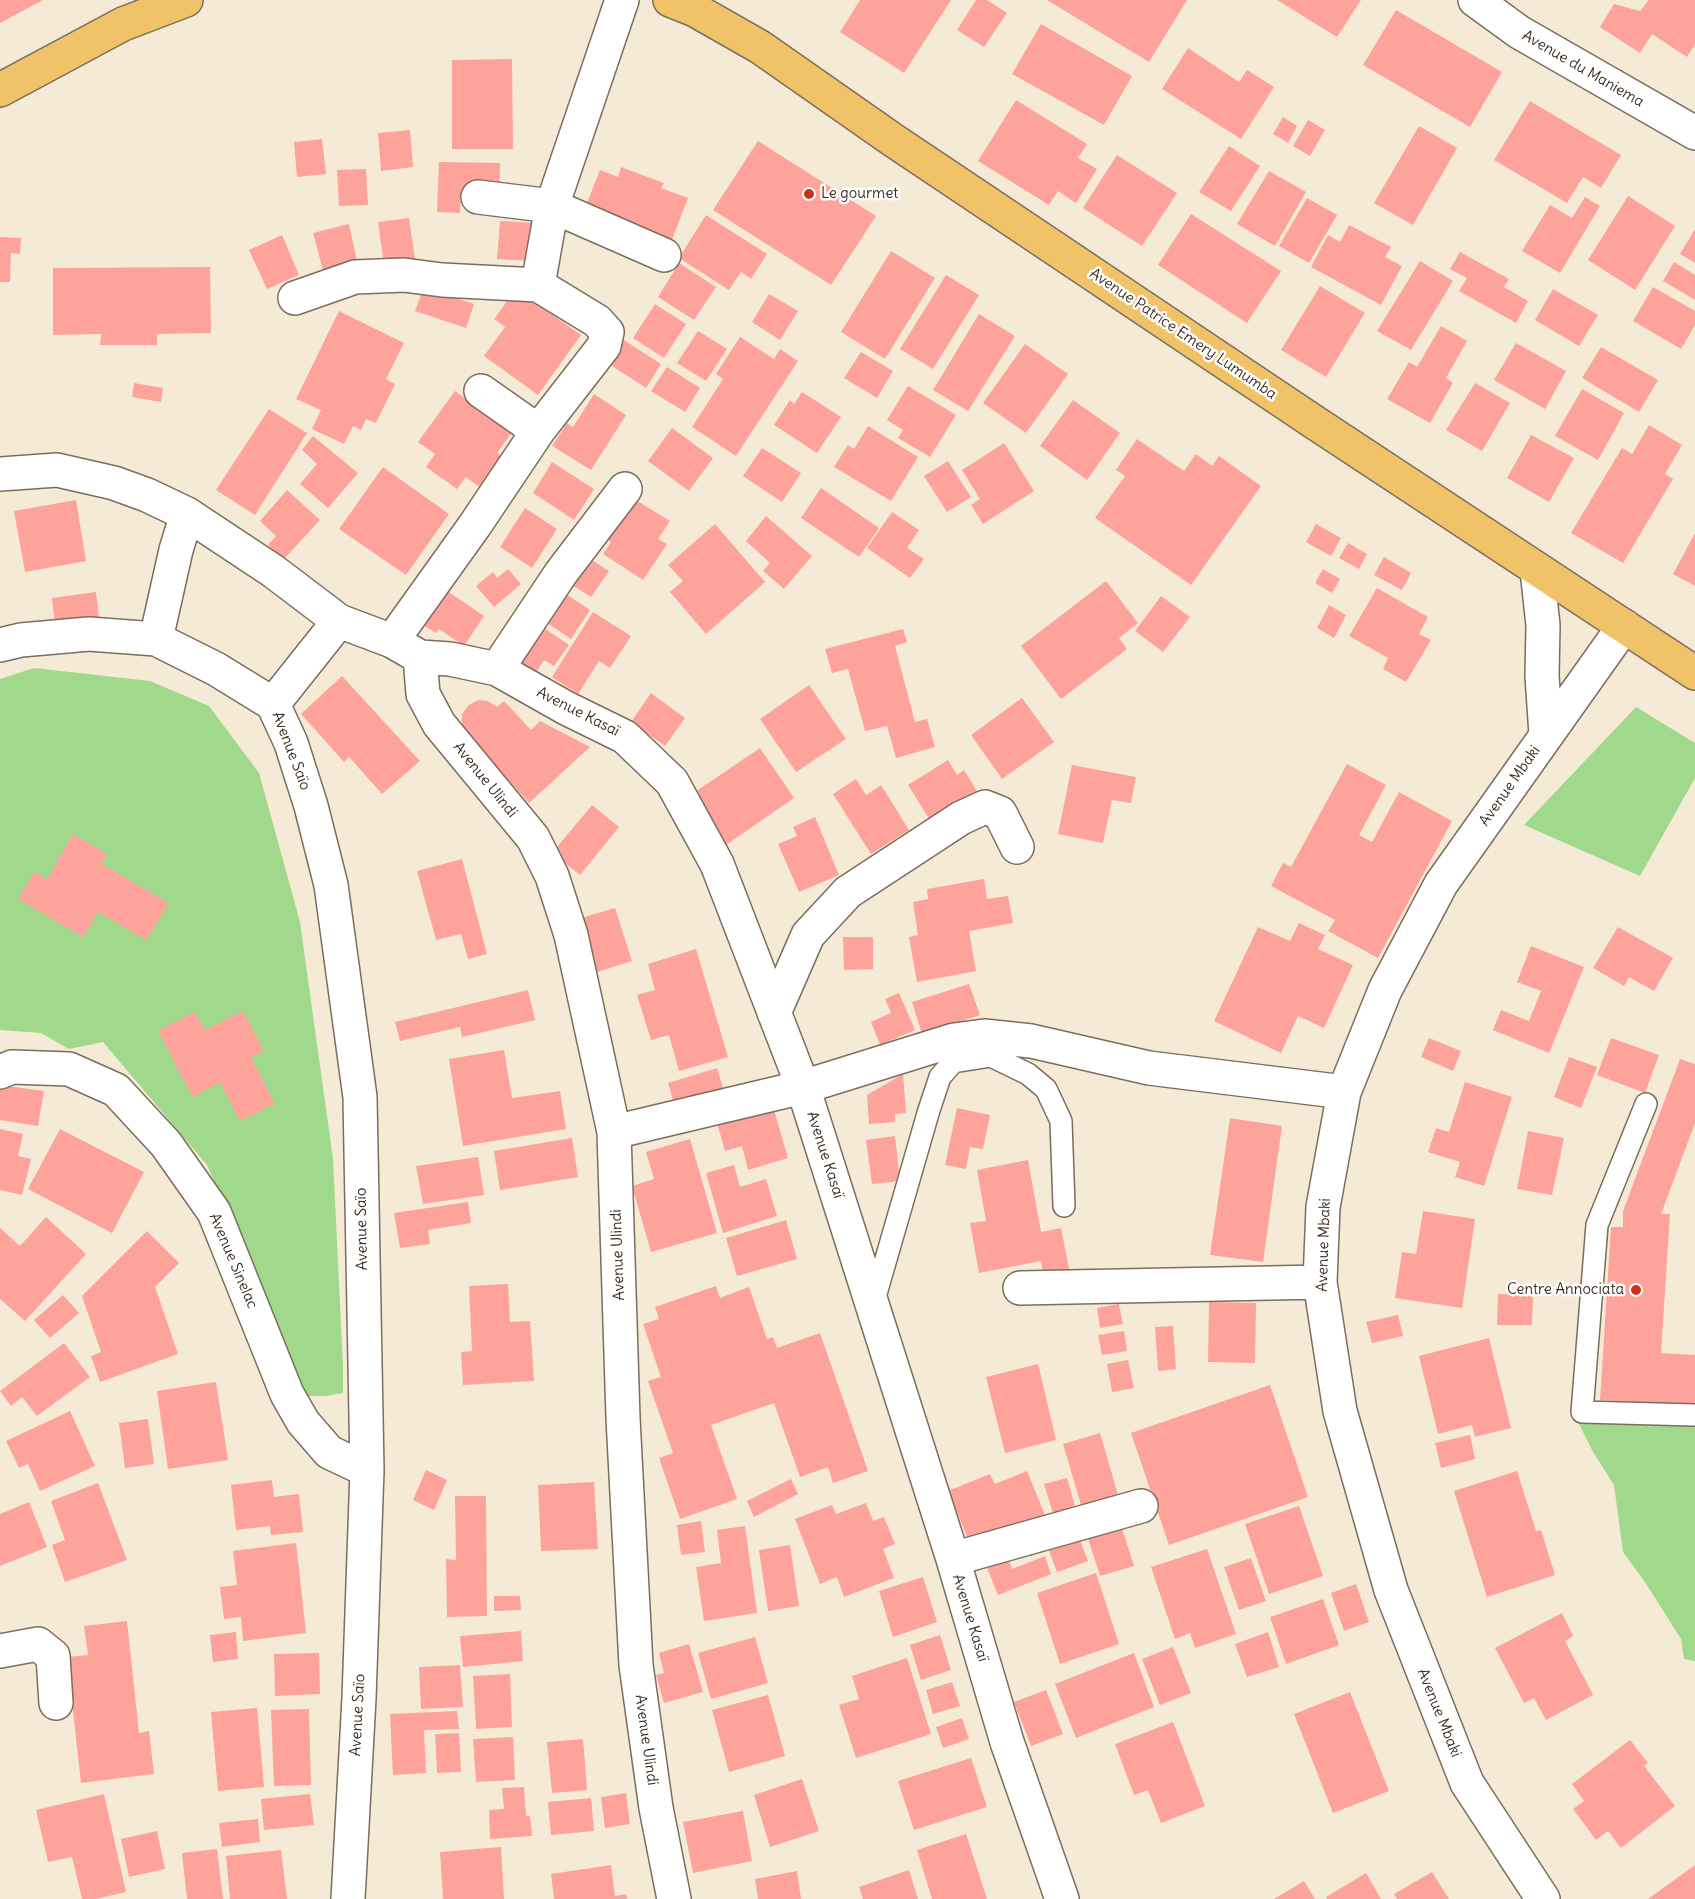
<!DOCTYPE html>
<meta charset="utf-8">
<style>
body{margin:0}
canvas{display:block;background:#f5ead5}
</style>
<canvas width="1695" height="1899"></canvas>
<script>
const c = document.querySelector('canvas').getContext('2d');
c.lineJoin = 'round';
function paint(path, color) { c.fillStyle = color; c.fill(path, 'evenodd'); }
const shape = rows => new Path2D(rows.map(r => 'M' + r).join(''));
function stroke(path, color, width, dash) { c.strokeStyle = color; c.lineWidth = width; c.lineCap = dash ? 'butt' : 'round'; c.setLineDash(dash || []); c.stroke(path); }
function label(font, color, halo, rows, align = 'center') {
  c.font = font + ' Delius,sans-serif'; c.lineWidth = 5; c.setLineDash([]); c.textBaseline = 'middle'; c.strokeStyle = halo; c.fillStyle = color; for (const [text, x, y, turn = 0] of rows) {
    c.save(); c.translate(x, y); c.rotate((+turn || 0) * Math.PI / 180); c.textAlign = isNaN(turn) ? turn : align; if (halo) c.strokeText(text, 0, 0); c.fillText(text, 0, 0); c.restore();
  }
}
const green = shape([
 [34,668,150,681,209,706,259,773,300,922,333,1159,343,1367,343,1393,325,1396,305,1396,207,1165,103,1042,69,1049,41,1033,0,1030,0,679],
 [1636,707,1695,743,1695,778,1640,876,1524,825],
 [1695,1416,1695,1661,1684,1659,1681,1639,1645,1582,1623,1552,1614,1485,1593,1452,1577,1420]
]);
const building = shape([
 [0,0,43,0,0,23],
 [860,0,951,0,904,73,840,32],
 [976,0,987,0,1007,13,984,47,957,30],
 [1047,0,1187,0,1149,62],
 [1277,0,1361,0,1337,37],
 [1649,0,1695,0,1695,44,1687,57,1652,34,1640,53,1600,27,1614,4,1640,11],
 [1396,10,1502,72,1470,127,1363,65],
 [1041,24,1132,76,1104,125,1012,74],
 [1188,48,1239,82,1247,70,1274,87,1241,139,1162,89],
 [512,59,513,149,452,149,452,60],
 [1016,100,1087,144,1078,158,1097,169,1076,203,1058,191,1049,205,978,161],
 [1530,101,1621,155,1601,188,1583,177,1567,203,1494,160],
 [1283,117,1297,126,1288,143,1273,134],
 [1308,120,1325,130,1310,156,1293,146],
 [1419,126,1457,148,1413,225,1374,203],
 [410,130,413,167,381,171,378,133],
 [322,139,326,174,297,177,294,142],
 [758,141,876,216,831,285,713,210],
 [1229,146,1260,166,1231,211,1199,192],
 [1117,155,1177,193,1142,246,1083,208],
 [439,162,500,163,499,195,461,194,460,213,437,212],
 [621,167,664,183,661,188,688,198,670,245,583,213,600,170,618,177],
 [366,169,368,205,339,206,337,170],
 [1269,171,1306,192,1275,246,1237,224],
 [1628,196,1675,226,1635,290,1588,260],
 [1585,197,1600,206,1560,273,1522,251,1550,205,1572,218],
 [1307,198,1337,215,1309,263,1279,246],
 [1191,214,1281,271,1247,323,1158,265],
 [706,215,767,254,751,279,741,272,729,290,679,258],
 [409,218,415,259,384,264,378,222],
 [500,221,535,223,532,261,497,259],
 [349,224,358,265,324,274,313,233],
 [1349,225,1391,247,1385,257,1402,266,1381,305,1311,267,1328,235,1340,242],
 [1695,229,1695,263,1680,254],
 [282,235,299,275,267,289,249,250],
 [0,237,21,238,20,254,11,253,10,282,0,282],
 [891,251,935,278,885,359,841,332],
 [1460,252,1509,279,1504,287,1528,301,1516,323,1459,291,1467,278,1450,269],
 [1420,261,1453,281,1411,350,1377,331],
 [1674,262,1695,275,1695,300,1663,281],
 [679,263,716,287,694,320,658,297],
 [210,267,211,333,157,334,157,345,100,345,101,334,53,335,53,268],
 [946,275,979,295,933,369,900,349],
 [1320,286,1365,313,1326,377,1281,350],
 [424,287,474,304,466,328,415,311],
 [1653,287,1695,311,1695,325,1681,349,1633,321],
 [516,289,581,335,538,395,484,356,505,327,494,319],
 [1553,289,1598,315,1579,346,1535,320],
 [769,294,798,311,780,340,752,322],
 [655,304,686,324,664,358,633,338],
 [339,311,404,343,386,379,395,384,376,423,366,419,361,430,353,426,344,444,312,429,321,410,296,399],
 [979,314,1015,336,968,411,933,390],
 [1441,326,1467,341,1446,378,1453,383,1430,423,1387,399,1409,362,1417,367],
 [698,331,727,349,706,381,677,363],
 [740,337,774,359,780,349,798,361,736,456,692,427,723,379,716,374],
 [624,340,661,364,646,388,609,364],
 [1516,343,1566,371,1545,409,1494,380],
 [1025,344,1068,374,1026,433,983,403],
 [1601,347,1658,380,1639,412,1582,378],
 [861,352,893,371,877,398,844,378],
 [667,367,700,388,685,412,651,391],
 [134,383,163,388,161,402,132,397],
 [1475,383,1510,403,1482,451,1446,430],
 [908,386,956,415,930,457,898,438,903,430,887,420],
 [1582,389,1624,413,1598,460,1555,436],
 [455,391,512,432,497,453,507,459,485,491,466,477,457,489,426,467,435,454,418,442],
 [802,392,841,417,817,453,774,425,790,400,794,404],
 [594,394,626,415,591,470,552,446,567,423,573,427],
 [1073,400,1120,433,1087,480,1040,446],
 [269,409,307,433,255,515,216,490],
 [1649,425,1682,445,1665,474,1673,479,1623,563,1571,533,1622,448,1632,454],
 [868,426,918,457,891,501,834,467,848,445,854,449],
 [672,428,713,458,689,491,648,461],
 [1531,435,1574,458,1549,502,1507,478],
 [313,436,358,473,328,508,300,484,317,464,302,450],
 [1137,439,1184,471,1196,454,1212,466,1219,456,1261,486,1191,585,1095,518,1125,476,1116,470],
 [1004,443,1034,491,983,524,971,505,980,499,962,470],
 [762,448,801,473,782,502,743,476],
 [948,461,971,497,947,512,924,476],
 [552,462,594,489,574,520,533,493],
 [383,467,449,514,406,575,339,529],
 [821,488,879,528,859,557,801,518],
 [287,490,320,520,284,559,268,545,276,536,260,521],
 [631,497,670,521,658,539,667,544,643,580,603,554,611,542,605,537],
 [76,500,86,561,25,572,14,511],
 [525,508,557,529,532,568,500,547],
 [892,512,919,530,907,548,924,559,910,578,867,548],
 [766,516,812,556,784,589,763,571,770,563,746,541],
 [715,524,765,582,706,634,670,592,683,581,668,565],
 [1316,524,1341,538,1331,556,1306,542],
 [1695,533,1695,586,1673,574],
 [1348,543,1367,554,1359,569,1339,558],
 [586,556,609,571,591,597,569,583],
 [1384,557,1411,573,1402,590,1374,575],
 [508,569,521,584,494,607,476,586,493,572,497,578],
 [1323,569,1340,579,1332,593,1315,583],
 [1106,581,1138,623,1119,638,1127,649,1061,699,1021,646],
 [443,588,484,616,464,646,439,629,436,633,419,623],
 [1377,588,1428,617,1419,634,1431,640,1406,682,1383,669,1388,658,1349,636],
 [96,592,99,618,55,624,52,598],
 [566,594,590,610,571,639,547,623],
 [1161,596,1190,617,1163,652,1135,631],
 [1329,605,1346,615,1334,638,1317,628],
 [593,612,631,636,610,668,599,661,578,694,552,677],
 [544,628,569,645,554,666,544,660,532,679,509,665],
 [903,629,907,642,895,646,915,722,927,719,935,747,896,758,887,726,865,731,848,669,832,673,825,649],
 [342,676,420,761,382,794,349,757,344,762,301,714],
 [809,685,846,739,796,772,760,719],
 [651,693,685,718,665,746,631,722],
 [1022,698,1054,742,1002,779,971,735],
 [478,700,488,701,497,707,504,701,531,730,540,721,590,747,529,803,467,734,462,725,462,714,469,705],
 [760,748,794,798,723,847,689,796],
 [948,760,957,775,964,770,977,791,930,820,908,785],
 [1347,764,1386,785,1359,835,1372,842,1399,792,1452,821,1378,958,1328,931,1335,920,1271,886,1283,863,1291,867],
 [1072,765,1136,777,1131,803,1112,800,1103,843,1058,834],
 [856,779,866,795,881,785,909,830,871,854,833,794],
 [592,805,619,827,580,875,552,853],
 [815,817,839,875,799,892,778,844,797,836,793,827],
 [73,834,107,854,102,864,169,903,146,940,98,912,83,937,18,899,34,872,47,879],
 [462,859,487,954,468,959,461,934,436,940,417,871],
 [984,879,987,899,1008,896,1013,923,969,931,976,971,917,982,909,937,918,935,913,902,928,899,927,889],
 [615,908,632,961,597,972,581,918],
 [1299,923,1325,935,1318,949,1353,965,1324,1028,1298,1016,1281,1053,1214,1021,1258,927,1290,941],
 [1618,927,1673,958,1654,991,1629,977,1624,986,1593,968],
 [843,937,873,937,873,969,844,970],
 [1531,946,1584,967,1549,1053,1493,1030,1501,1010,1529,1021,1541,991,1517,982],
 [696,949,728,1057,679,1071,669,1035,651,1040,637,995,655,990,648,964],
 [969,984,980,1015,922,1034,912,1002],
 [528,990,535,1020,462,1037,460,1027,400,1041,395,1022],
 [899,993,915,1030,880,1045,871,1022,891,1013,885,999],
 [243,1011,264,1051,251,1057,275,1104,240,1121,220,1082,192,1097,158,1030,195,1012,205,1030],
 [1429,1038,1461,1051,1453,1071,1421,1057],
 [1611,1038,1659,1055,1645,1093,1597,1075],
 [504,1050,512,1098,560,1091,566,1129,463,1146,449,1059],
 [1569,1057,1597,1067,1581,1108,1554,1097],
 [1680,1059,1695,1064,1695,1123,1661,1214,1670,1214,1661,1353,1695,1355,1695,1405,1600,1400,1611,1227,1623,1227,1623,1211],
 [717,1068,725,1095,676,1110,668,1083],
 [903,1074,906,1113,895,1114,895,1122,869,1124,867,1095],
 [1465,1082,1512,1097,1484,1186,1455,1177,1460,1162,1428,1152,1436,1128,1449,1132],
 [0,1085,44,1091,38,1126,0,1120],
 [773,1106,788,1158,748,1170,742,1146,725,1151,717,1123],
 [957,1108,990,1115,983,1149,970,1147,966,1169,945,1165],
 [1230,1118,1282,1126,1263,1262,1210,1255],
 [0,1129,23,1134,18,1156,31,1159,22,1195,0,1190],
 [60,1129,144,1172,112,1233,28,1189],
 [1528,1131,1564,1138,1552,1195,1517,1189],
 [895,1136,900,1181,872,1184,866,1140],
 [572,1138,578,1177,500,1190,494,1151],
 [690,1139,717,1233,651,1252,632,1186,654,1179,646,1152],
 [478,1157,484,1195,423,1204,416,1166],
 [1028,1160,1041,1232,1061,1228,1069,1269,1043,1274,1041,1261,979,1273,970,1223,986,1221,977,1170],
 [734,1165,740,1187,766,1179,777,1216,723,1233,706,1173],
 [468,1202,471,1223,428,1230,430,1244,400,1248,394,1213],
 [1423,1211,1475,1219,1462,1308,1395,1298,1402,1252,1416,1254],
 [46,1217,86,1254,25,1321,0,1299,0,1228,20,1246],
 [786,1220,797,1259,737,1276,726,1238],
 [147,1231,179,1263,155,1287,178,1354,100,1382,91,1356,101,1352,82,1296],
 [508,1284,510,1322,530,1321,534,1381,463,1385,461,1352,472,1351,469,1286],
 [716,1286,720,1298,749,1287,767,1339,773,1337,777,1348,820,1333,868,1471,833,1483,828,1467,800,1477,774,1403,711,1425,737,1499,680,1519,659,1458,673,1453,648,1381,661,1377,643,1324,659,1319,655,1307],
 [1498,1294,1533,1295,1532,1325,1497,1325],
 [63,1295,79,1313,50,1338,34,1320],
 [1209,1302,1256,1303,1255,1363,1208,1362],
 [1119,1304,1123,1324,1100,1328,1097,1308],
 [1398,1315,1403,1336,1372,1343,1366,1322],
 [1173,1326,1176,1369,1158,1371,1155,1327],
 [1124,1331,1127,1351,1102,1355,1098,1335],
 [1489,1338,1511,1428,1475,1437,1472,1425,1438,1434,1419,1356],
 [64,1343,90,1377,37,1416,22,1397,11,1406,0,1391],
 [1128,1360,1134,1388,1112,1392,1107,1364],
 [1038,1364,1056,1440,1005,1453,986,1377],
 [216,1382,228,1460,168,1469,157,1391],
 [1270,1385,1308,1497,1169,1545,1131,1433],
 [70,1411,95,1466,40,1491,28,1464,19,1468,6,1441],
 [148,1419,154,1464,125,1468,119,1423],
 [1100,1433,1121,1505,1084,1515,1063,1444],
 [1470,1435,1475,1459,1441,1468,1435,1443],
 [426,1470,447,1480,434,1510,413,1500],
 [1027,1471,1045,1515,971,1546,948,1491,990,1474,995,1484],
 [1517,1471,1536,1531,1541,1530,1555,1575,1487,1597,1454,1491],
 [1067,1478,1075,1506,1053,1513,1044,1484],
 [791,1479,798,1494,754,1517,747,1501],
 [272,1480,274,1497,299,1494,303,1532,271,1535,270,1526,236,1530,231,1485],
 [594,1482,598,1549,541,1551,538,1485],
 [98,1483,127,1560,65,1582,52,1545,65,1540,51,1501],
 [455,1496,486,1496,487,1616,447,1617,446,1559,456,1560],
 [29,1502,47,1547,0,1566,0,1514],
 [866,1503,873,1521,884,1517,895,1544,883,1549,894,1578,844,1597,837,1577,820,1584,795,1519,832,1505,836,1514],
 [1299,1506,1323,1576,1269,1594,1245,1524],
 [701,1521,705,1552,681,1555,677,1525],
 [1120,1522,1134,1566,1100,1576,1086,1532],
 [745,1526,757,1613,704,1621,696,1567,721,1563,717,1530],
 [1076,1530,1088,1561,1057,1572,1046,1543],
 [296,1543,306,1633,243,1641,241,1617,224,1619,220,1587,237,1585,233,1551],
 [790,1545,799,1606,768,1611,759,1550],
 [1207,1549,1236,1634,1195,1648,1190,1633,1175,1639,1151,1567],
 [1045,1556,1051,1574,998,1595,987,1568,1009,1560,1012,1569],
 [1251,1558,1266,1601,1239,1610,1224,1567],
 [1096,1573,1119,1644,1060,1664,1037,1593],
 [923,1577,937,1622,893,1637,879,1591],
 [1356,1584,1369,1622,1344,1631,1331,1593],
 [494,1596,520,1596,521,1610,494,1611],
 [1323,1599,1339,1645,1286,1664,1270,1617],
 [1562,1613,1573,1636,1565,1641,1593,1695,1546,1720,1534,1698,1524,1703,1495,1648],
 [127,1621,139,1733,149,1731,154,1774,81,1783,67,1657,88,1655,84,1626],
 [521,1631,523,1661,463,1667,460,1636],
 [236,1632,238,1659,213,1662,210,1635],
 [1268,1632,1279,1667,1247,1677,1235,1644],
 [940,1635,951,1670,921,1680,910,1645],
 [755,1637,768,1683,711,1699,698,1653],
 [689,1644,703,1692,664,1703,656,1675,664,1673,659,1653],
 [1173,1647,1191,1693,1160,1705,1142,1659],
 [319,1653,320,1694,275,1696,274,1654],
 [1134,1653,1154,1707,1076,1738,1055,1684],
 [907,1658,931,1734,856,1758,839,1705,859,1699,852,1676],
 [460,1665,463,1707,421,1709,419,1667],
 [510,1674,512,1727,476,1729,473,1676],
 [952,1682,960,1706,933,1714,926,1690],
 [1046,1690,1063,1734,1031,1746,1014,1702],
 [1350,1692,1389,1791,1333,1813,1294,1714],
 [768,1695,785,1756,729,1772,712,1710],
 [257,1708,264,1787,218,1791,211,1712],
 [309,1709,311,1785,274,1786,271,1710],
 [457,1711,459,1729,424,1730,426,1773,393,1775,390,1714],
 [962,1718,969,1739,943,1748,936,1727],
 [1173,1722,1205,1806,1161,1823,1148,1790,1134,1795,1115,1744],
 [459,1733,461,1772,437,1773,435,1734],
 [513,1737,515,1780,476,1782,473,1739],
 [583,1739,587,1790,552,1793,547,1742],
 [1630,1740,1648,1763,1644,1766,1675,1806,1621,1848,1608,1831,1596,1840,1573,1809,1584,1801,1572,1784],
 [971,1758,987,1807,914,1830,898,1781],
 [802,1779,819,1831,770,1847,754,1795],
 [524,1787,526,1816,530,1816,532,1836,490,1839,489,1810,504,1809,502,1788],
 [626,1793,630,1824,605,1828,601,1797],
 [104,1794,126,1892,96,1899,82,1899,72,1857,48,1862,36,1810],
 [310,1794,314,1825,264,1830,261,1799],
 [591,1798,594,1831,551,1835,548,1802],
 [743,1811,752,1861,693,1873,683,1822],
 [258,1819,260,1842,222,1847,219,1823],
 [157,1831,165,1869,129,1877,121,1839],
 [966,1834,987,1899,932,1899,917,1850],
 [501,1847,504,1899,443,1899,440,1852],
 [217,1849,223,1899,187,1899,182,1853],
 [281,1850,287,1899,230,1899,226,1856],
 [611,1865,615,1896,626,1894,627,1899,554,1899,551,1874],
 [1695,1865,1695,1899,1648,1899],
 [909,1870,918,1899,863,1899,859,1887],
 [797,1871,801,1899,758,1899,755,1879],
 [1432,1872,1449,1899,1397,1899,1394,1894],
 [1366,1873,1381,1899,1327,1899,1326,1897],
 [1304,1881,1315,1899,1274,1899]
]);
const service = shape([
 [1646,1104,1597,1225,1582,1412,1695,1415],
 [873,1304,929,1110,940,1077,953,1062,991,1056,1028,1074,1046,1089,1061,1121,1064,1206]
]);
const minor = shape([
 [1475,0,1519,32,1695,133],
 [478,197,552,206,664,255],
 [538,285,552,206,622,0],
 [295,298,355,277,404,275,442,280,538,285,597,321,607,332,604,346,538,431],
 [0,474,57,470,114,483,147,495,187,514,273,571,339,621,392,641,420,657,450,659,497,669,566,708,625,737,672,782,717,864,803,1087,953,1559,1007,1742,1062,1899],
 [1537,570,1543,625,1542,676,1546,735],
 [156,639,216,669,273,704,291,743,311,806,331,885,360,1097,367,1470,359,1698,348,1899],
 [392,641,475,525,538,431,481,391],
 [0,645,21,640,89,634,156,639,176,550,187,514],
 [420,657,423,694,439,724,533,838,552,876,571,935,614,1132,623,1418,636,1665,656,1808,674,1899],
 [497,669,561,573,625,489],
 [273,704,339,621],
 [774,1013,808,935,848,892,961,818,985,807,1000,813,1017,847],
 [0,1072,12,1067,69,1069,116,1090,166,1144,214,1212,287,1394,303,1422,329,1452,367,1470],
 [614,1132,803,1087,954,1040,984,1036,1031,1041,1149,1068,1344,1092],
 [1020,1288,1320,1282],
 [953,1559,1141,1506],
 [0,1651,38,1644,53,1656,56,1703],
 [1543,1899,1467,1783,1391,1590,1340,1411,1320,1282,1323,1207,1344,1092,1385,990,1441,884,1624,626]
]);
const primary = shape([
 [670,0,695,10,760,47,893,140,1314,422,1695,673],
 [0,90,123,24,186,0]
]);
const markers = [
 [809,194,6,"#c8321e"],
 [1636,1290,6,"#c8321e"]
];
const streetNames = [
 ["Avenue du Maniema",1583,69,30],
 ["Avenue Patrice Emery Lumumba",1183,334,34],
 ["Avenue Kasaï",578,712,27],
 ["Avenue Saïo",291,751,69],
 ["Avenue Ulindi",485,780,51],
 ["Avenue Mbaki",1510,786,-55],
 ["Avenue Kasaï",825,1155,72],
 ["Avenue Saïo",362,1229,-91],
 ["Avenue Mbaki",1324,1245,-88],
 ["Avenue Ulindi",618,1255,-92],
 ["Avenue Sinelac",233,1261,67],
 ["Avenue Kasaï",970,1618,73],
 ["Avenue Mbaki",1439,1713,68],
 ["Avenue Saïo",358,1715,-87],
 ["Avenue Ulindi",646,1740,82]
];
const poiNames = [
 ["Le gourmet",821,194],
 ["Centre Annociata",1624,1290,"right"]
];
paint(green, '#a0d98b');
paint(building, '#fea39c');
stroke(service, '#7c6d5e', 24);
stroke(minor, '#7c6d5e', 36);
stroke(primary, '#7c6d5e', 36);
stroke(service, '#fff', 21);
stroke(minor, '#fff', 33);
stroke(primary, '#f1c369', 33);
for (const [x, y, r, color] of markers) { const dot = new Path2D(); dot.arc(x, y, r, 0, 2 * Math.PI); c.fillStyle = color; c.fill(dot); stroke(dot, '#fff', 2); }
label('15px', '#3b2a1e', '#fff', streetNames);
label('15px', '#3b2a1e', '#fff', poiNames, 'left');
</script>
